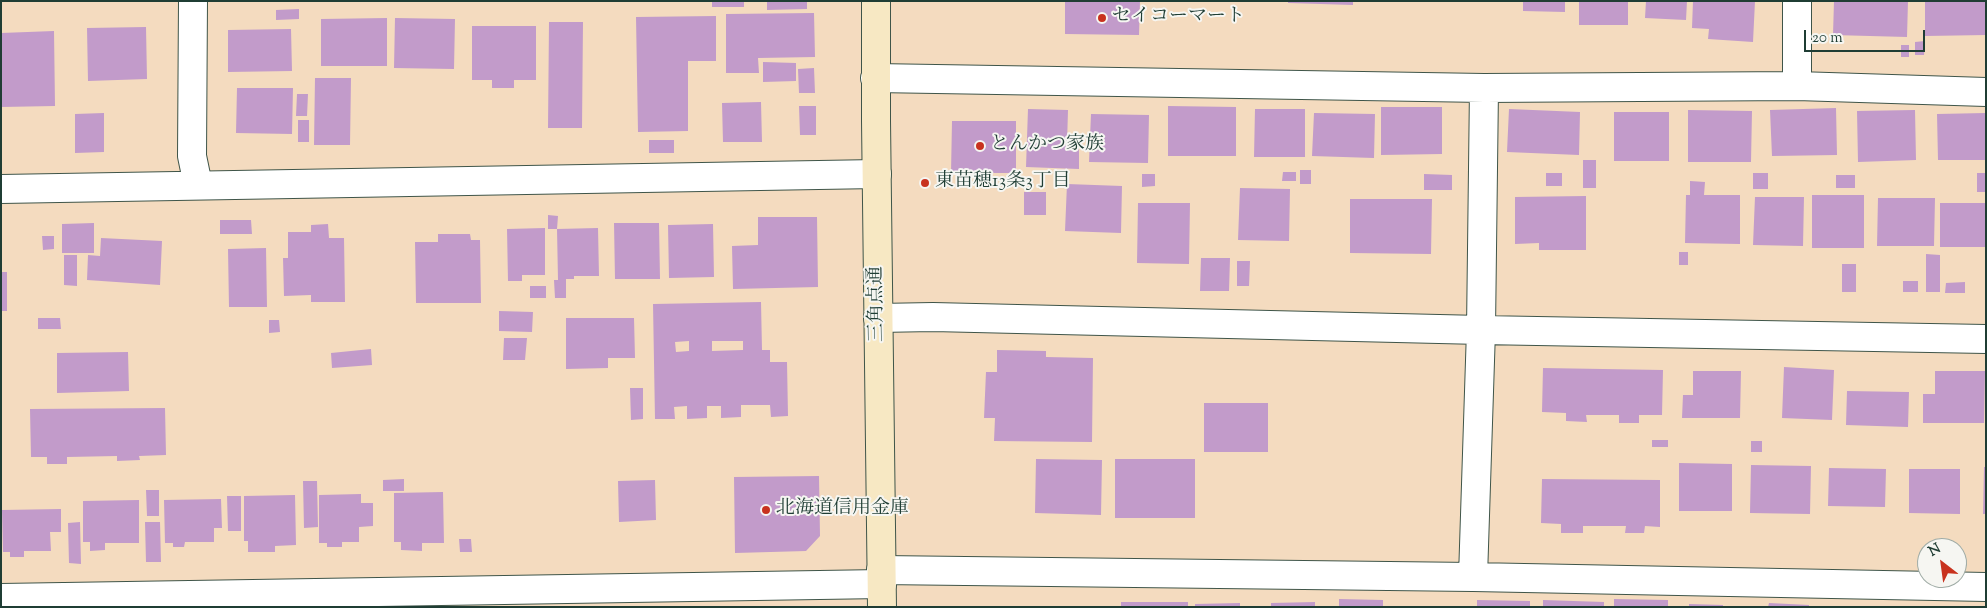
<!DOCTYPE html>
<meta charset="utf-8">
<style>
body{margin:0}
#map{position:relative;width:1987px;height:608px;overflow:hidden;background:#f4dbbf;font-family:"Sorts Mill Goudy",serif}
canvas{display:block}
.frame{position:absolute;inset:0;border:2px solid #1f3d34;pointer-events:none}
.north{position:absolute;left:1917px;top:538px;width:50px;height:50px;box-sizing:border-box;background:#f6f6f2;border:1px solid #a0aca6;border-radius:50%;rotate:330deg;font-size:14px;font-weight:700;line-height:20px;text-align:center;color:#1f3d34}
.north::after{content:'';display:block;margin:auto;width:18px;height:22px;background:#c8321e;clip-path:polygon(50% 0,100% 100%,50% 72%,0 100%)}
.scale{position:absolute;left:1804px;top:30px;width:121px;height:22px;box-sizing:border-box;border:2px solid #1f3d34;border-top:0;padding-left:6px;font-size:15px;line-height:18px;white-space:nowrap;color:#1f3d34;-webkit-text-stroke:4px #f6f6f2;paint-order:stroke}
</style>
<div id="map">
<canvas width="1987" height="608"></canvas>
<div class="frame"></div>
<div class="north">N</div>
<div class="scale">20 m</div>
</div>
<script>
const c = document.querySelector('canvas').getContext('2d');
c.lineJoin = 'round';
function paint(path, color) { c.fillStyle = color; c.fill(path, 'evenodd'); }
const shape = rows => new Path2D(rows.map(r => 'M' + r).join(''));
function stroke(path, color, width, dash) { c.strokeStyle = color; c.lineWidth = width; c.lineCap = dash ? 'butt' : 'round'; c.setLineDash(dash || []); c.stroke(path); }
function label(font, color, halo, rows, align = 'center') {
  c.font = font + ' "Sorts Mill Goudy","Noto Serif JP",serif'; c.lineWidth = 4; c.setLineDash([]); c.textBaseline = 'middle'; c.strokeStyle = halo; c.fillStyle = color; for (const [text, x, y, turn = 0] of rows) {
    c.save(); c.translate(x, y); c.rotate((+turn || 0) * Math.PI / 180); c.textAlign = isNaN(turn) ? turn : align; if (halo) c.strokeText(text, 0, 0); c.fillText(text, 0, 0); c.restore();
  }
}
const building = shape([
 [712,1,744,1,744,7,712,7],
 [767,1,807,1,807,9,767,10],
 [1065,1,1140,1,1139,35,1065,34],
 [1288,1,1353,1,1353,5,1288,3],
 [1523,1,1565,1,1565,12,1523,11],
 [1579,1,1628,1,1628,25,1579,25],
 [1646,1,1687,1,1686,20,1645,18],
 [1693,1,1755,1,1753,42,1708,39,1709,29,1692,28],
 [1834,1,1908,1,1907,37,1833,35],
 [1925,1,1986,1,1986,35,1925,36],
 [299,9,299,19,276,20,276,10],
 [814,13,815,57,758,58,759,73,726,73,726,14],
 [716,16,716,61,688,61,688,131,638,132,636,17],
 [387,18,387,66,321,66,321,19],
 [395,18,455,19,454,69,394,68],
 [549,22,583,22,582,128,548,128],
 [472,26,536,26,536,80,514,80,514,88,492,88,492,80,472,80],
 [146,27,147,79,88,81,87,28],
 [291,29,292,71,228,72,228,30],
 [54,31,55,106,1,107,1,33],
 [1925,41,1924,55,1915,55,1915,42],
 [1901,45,1909,45,1909,57,1901,57],
 [763,62,796,63,796,81,763,82],
 [814,68,815,93,799,93,798,69],
 [315,78,351,78,350,145,314,145],
 [237,88,293,88,292,134,236,133],
 [297,94,308,94,307,116,296,116],
 [761,102,762,142,723,142,722,103],
 [799,106,816,106,816,135,800,135],
 [1168,106,1236,107,1236,156,1168,156],
 [1381,107,1442,107,1442,154,1381,155],
 [1836,108,1837,155,1772,156,1770,110],
 [1028,109,1068,110,1067,144,1079,144,1079,169,1026,167],
 [1255,109,1305,109,1305,157,1254,157],
 [1509,109,1580,112,1579,155,1507,152],
 [1688,110,1752,111,1751,162,1688,162],
 [1915,110,1916,160,1858,162,1857,111],
 [1614,112,1669,112,1669,161,1614,161],
 [104,113,104,152,75,153,75,114],
 [1314,113,1375,114,1374,158,1312,156],
 [1986,113,1986,160,1938,160,1937,114],
 [1091,114,1149,115,1148,163,1089,162],
 [298,120,309,120,309,142,298,142],
 [952,121,1016,121,1016,173,951,173],
 [649,140,674,140,674,153,649,153],
 [1583,160,1596,160,1596,188,1583,188],
 [1300,170,1311,170,1311,184,1300,184],
 [1283,172,1296,172,1296,181,1282,181],
 [1546,173,1562,173,1562,186,1546,186],
 [1753,173,1768,173,1768,189,1753,189],
 [1977,173,1986,173,1986,192,1977,192],
 [1142,174,1155,174,1155,186,1142,187],
 [1424,174,1452,175,1452,190,1424,190],
 [1836,175,1855,175,1855,188,1836,188],
 [1690,181,1705,182,1704,195,1740,195,1740,244,1685,243,1686,195,1690,195],
 [1067,184,1122,186,1121,233,1065,231],
 [1240,188,1290,189,1289,241,1238,240],
 [1024,192,1046,192,1046,215,1024,215],
 [1812,195,1864,195,1864,248,1812,248],
 [1586,196,1586,250,1539,250,1539,243,1515,244,1515,197],
 [1755,197,1804,197,1803,246,1753,245],
 [1878,198,1935,198,1934,246,1877,246],
 [1350,199,1432,199,1431,254,1350,253],
 [1138,203,1190,203,1189,264,1137,263],
 [1940,203,1986,203,1986,247,1940,247],
 [548,215,558,216,557,229,548,229],
 [758,217,817,217,818,287,733,289,732,246,758,245],
 [220,220,251,220,252,234,220,234],
 [94,223,94,253,62,253,62,224],
 [614,223,659,223,660,279,615,279],
 [328,224,329,238,344,238,345,302,311,302,311,295,284,296,283,258,288,258,288,232,311,232,311,225],
 [713,224,714,277,669,278,668,225],
 [545,228,545,275,522,275,522,281,508,281,507,229],
 [598,228,599,276,574,276,574,279,566,279,566,298,555,298,554,280,558,280,557,229],
 [438,234,470,234,471,240,480,240,481,303,416,303,415,242,438,242],
 [42,236,54,236,54,249,43,250],
 [101,238,162,241,160,285,87,280,88,255,100,256],
 [266,248,267,307,229,307,228,249],
 [1679,252,1688,252,1688,265,1679,265],
 [1926,254,1940,255,1940,292,1926,292],
 [64,255,77,255,77,286,64,285],
 [1201,258,1230,258,1229,291,1200,291],
 [1237,261,1250,261,1249,286,1237,286],
 [1842,264,1856,264,1856,292,1842,292],
 [1,272,7,272,7,311,1,311],
 [1903,281,1918,281,1918,292,1903,292],
 [1965,282,1965,293,1945,293,1946,283],
 [530,286,546,286,546,298,530,298],
 [761,302,762,350,770,350,770,362,787,362,788,416,771,417,770,405,741,405,741,417,721,418,721,406,707,406,707,418,687,419,687,406,674,407,675,419,655,419,653,304],
 [689,341,689,351,676,352,675,342],
 [712,341,743,341,743,350,712,351],
 [499,311,533,312,532,332,499,331],
 [38,318,60,318,61,329,38,329],
 [566,318,634,318,635,358,608,358,608,368,566,369],
 [269,320,279,320,280,332,269,333],
 [504,338,527,338,525,360,503,360],
 [371,349,372,365,332,368,331,353],
 [997,350,1046,351,1046,357,1093,358,1092,442,994,441,995,418,984,418,986,372,997,372],
 [128,352,129,391,57,393,57,353],
 [1784,367,1834,370,1832,420,1782,418],
 [1543,368,1663,370,1662,415,1639,415,1639,423,1619,423,1619,415,1586,415,1587,422,1566,421,1566,413,1542,412],
 [1693,371,1741,371,1740,418,1682,418,1683,395,1693,395],
 [1935,371,1985,371,1984,423,1923,423,1923,394,1935,394],
 [630,388,643,388,643,419,631,420],
 [1847,391,1909,392,1908,427,1846,425],
 [1204,403,1268,403,1268,452,1204,452],
 [165,408,166,455,139,456,140,460,117,461,117,456,67,457,67,464,47,464,47,457,31,457,30,409],
 [1652,440,1668,440,1668,447,1652,447],
 [1751,441,1762,441,1762,452,1751,452],
 [1036,459,1102,460,1101,515,1035,513],
 [1115,459,1195,459,1195,518,1115,518],
 [1679,463,1732,464,1732,511,1679,511],
 [1751,465,1811,466,1810,514,1750,513],
 [1984,467,1986,467,1986,514,1983,514],
 [1829,468,1886,469,1885,507,1828,506],
 [1909,469,1960,469,1960,514,1909,513],
 [819,476,820,536,806,551,735,553,734,477],
 [404,479,404,491,383,491,383,480],
 [1542,479,1660,480,1660,527,1645,526,1644,533,1625,533,1626,526,1583,526,1583,533,1561,533,1561,524,1541,523],
 [655,480,656,520,619,522,618,481],
 [303,481,317,481,318,527,304,528],
 [146,490,159,490,159,516,147,516],
 [443,492,444,543,422,543,422,551,401,550,401,542,394,542,394,493],
 [361,494,361,503,373,503,373,526,359,527,359,542,342,542,342,547,327,547,327,543,319,543,319,495],
 [295,495,296,545,275,546,275,552,248,552,248,541,244,541,244,496],
 [227,496,241,496,241,531,228,531],
 [221,499,222,528,214,528,214,542,185,542,184,547,173,547,173,543,165,543,164,500],
 [139,500,139,543,105,543,105,550,90,551,90,542,83,542,83,501],
 [61,509,61,532,50,532,51,551,24,551,24,557,10,557,10,552,3,552,2,510],
 [80,522,81,564,69,563,68,523],
 [145,522,160,522,161,562,146,562],
 [459,539,471,539,472,552,460,552],
 [1339,599,1383,600,1383,607,1339,607],
 [1614,599,1668,600,1668,607,1614,607],
 [1477,600,1530,601,1530,607,1477,607],
 [1543,600,1604,602,1604,607,1543,607],
 [1121,602,1188,602,1188,607,1121,607],
 [1315,602,1315,607,1271,607,1271,603],
 [1240,603,1240,607,1195,607,1195,604],
 [1769,603,1809,605,1809,607,1768,607],
 [1689,604,1723,605,1723,607,1689,607]
]);
const street = shape([
 [193,1,192,156,198,185],
 [875,78,1484,88,1797,86,1986,92],
 [1797,86,1797,1],
 [1,189,877,174],
 [878,318,933,317,1481,330,1986,339],
 [881,570,1473,577,1986,587],
 [1473,577,1481,330,1484,88],
 [1,598,882,584]
]);
const secondary = shape([
 [876,1,876,121,882,607]
]);
const markers = [
 [1102,18,5,"#c8321e"],
 [980,146,5,"#c8321e"],
 [925,183,5,"#c8321e"],
 [766,510,5,"#c8321e"]
];
const poiNames = [
 ["セイコーマート",1112,18],
 ["とんかつ家族",990,146],
 ["東苗穂13条3丁目",935,183],
 ["北海道信用金庫",776,510]
];
const streetNames = [
 ["三角点通",878,304,-91]
];
paint(building, '#c29bca');
stroke(street, '#3f5549', 30);
stroke(secondary, '#3f5549', 30);
stroke(street, '#fff', 28);
stroke(secondary, '#f7e8c3', 28);
for (const [x, y, r, color] of markers) { const dot = new Path2D(); dot.arc(x, y, r, 0, 2 * Math.PI); c.fillStyle = color; c.fill(dot); stroke(dot, '#f6f6f2', 2); }
label('19px', '#1f3d34', '#f6f6f2', poiNames, 'left');
label('19px', '#1f3d34', '#f6f6f2', streetNames);
</script>
